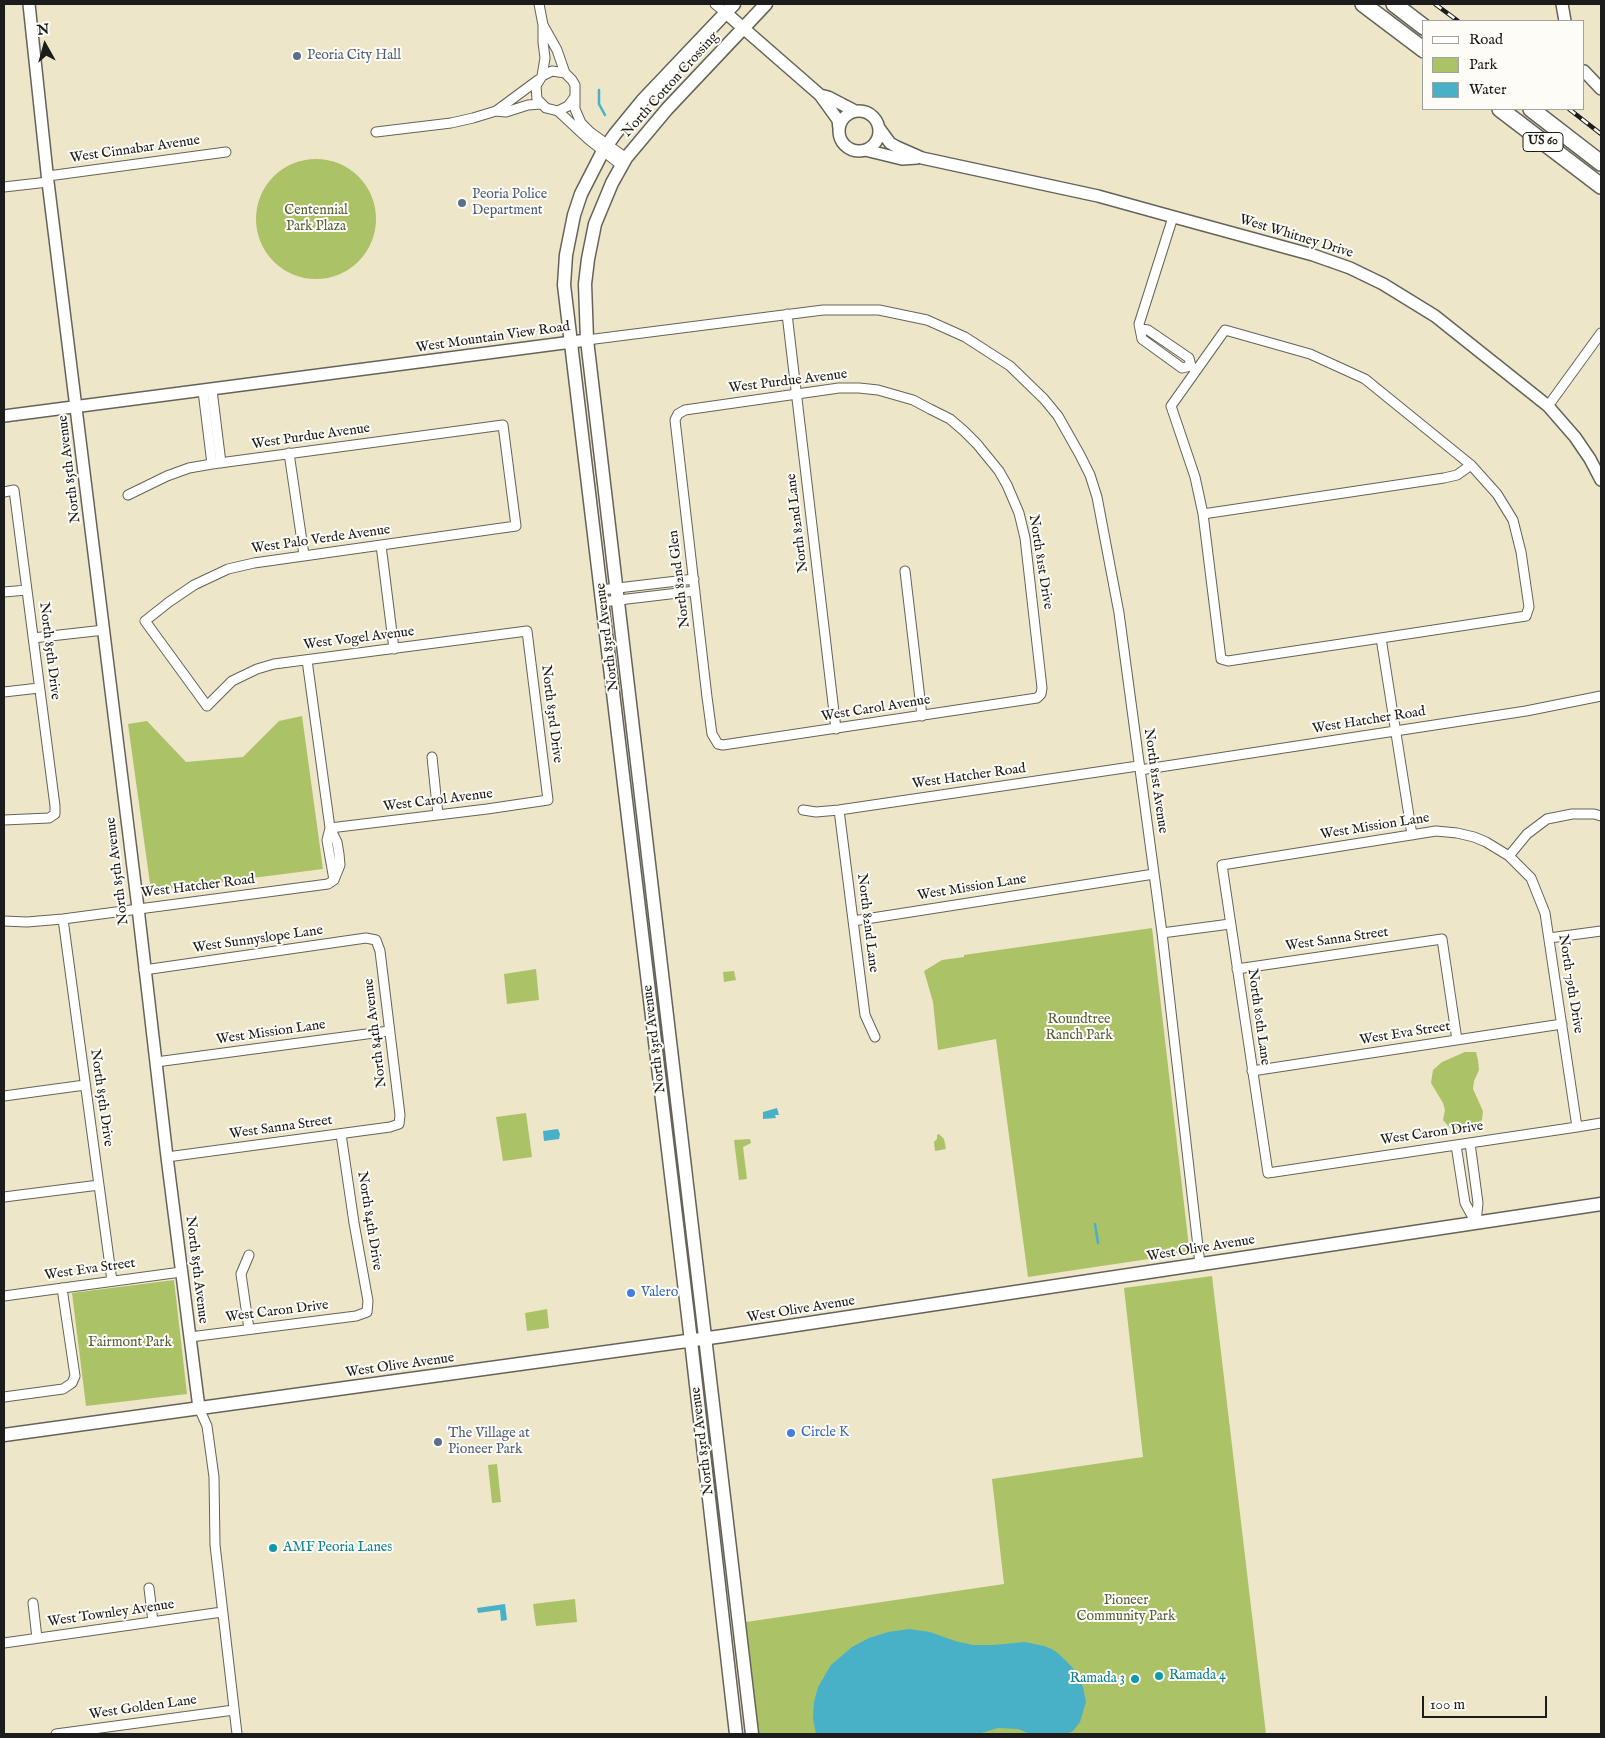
<!DOCTYPE html>
<style>
body{margin:0}
#map{position:relative;width:1605px;height:1738px;overflow:hidden;background:#ede6c9;font-family:"IM FELL English",serif}
canvas{display:block}
.frame{position:absolute;inset:0;border:5px solid #1c1c1c;pointer-events:none}
.legend{position:absolute;left:1422px;top:20px;width:162px;height:90px;box-sizing:border-box;background:#fdfcf7;border:1px solid #a3a29f;margin:0;padding:6px 9px;list-style:none;font-size:15px;color:#1c1c1c}
.legend li{display:flex;align-items:center;gap:10px;height:25px}
.legend b{width:25px;border:1px solid #a3a29f}
.north{position:absolute;left:20px;top:20px;width:50px;height:50px;-webkit-text-stroke:4px #fdfcf7;paint-order:stroke;rotate:353deg;font-size:14px;font-weight:700;line-height:20px;text-align:center;color:#1c1c1c}
.north::after{content:'';display:block;margin:auto;width:18px;height:22px;background:#1c1c1c;clip-path:polygon(50% 0,100% 100%,50% 72%,0 100%)}
.scale{position:absolute;left:1422px;top:1696px;width:125px;height:22px;box-sizing:border-box;border:2px solid #1c1c1c;border-top:0;padding-left:6px;font-size:15px;line-height:18px;white-space:nowrap;color:#1c1c1c;-webkit-text-stroke:4px #fdfcf7;paint-order:stroke}
</style>
<div id="map">
<canvas width="1605" height="1738"></canvas>
<div class="frame"></div>
<ul class="legend">
<li><b style="height:6px;background:#fff"></b>Road</li>
<li><b style="height:14px;background:#acc267"></b>Park</li>
<li><b style="height:14px;background:#48b1c7"></b>Water</li>
</ul>
<div class="north">N</div>
<div class="scale">100 m</div>
</div>
<script>
const c = document.querySelector('canvas').getContext('2d');
c.lineJoin = 'round';
function paint(path, color) { c.fillStyle = color; c.fill(path, 'evenodd'); }
const shape = rows => new Path2D(rows.map(r => 'M' + r).join(''));
function stroke(path, color, width, dash) { c.strokeStyle = color; c.lineWidth = width; c.lineCap = dash ? 'butt' : 'round'; c.setLineDash(dash || []); c.stroke(path); }
function label(font, color, halo, rows, align = 'center') {
  c.font = font + ' "IM FELL English",serif'; c.lineWidth = 4; c.setLineDash([]); c.textBaseline = 'middle'; c.strokeStyle = halo; c.fillStyle = color; for (const [text, x, y, turn = 0] of rows) {
    c.save(); c.translate(x, y); c.rotate((+turn || 0) * Math.PI / 180); c.textAlign = isNaN(turn) ? turn : align; if (halo) c.strokeText(text, 0, 0); c.fillText(text, 0, 0); c.restore();
  }
}
const green = shape([
 '256 219a60 60 0 1 1 120 0a60 60 0 1 1-120 0Z',
 [302,716,323,869,151,891,128,724,147,721,186,762,243,757,279,721],
 [1152,928,1189,1247,1186,1252,1182,1254,1028,1277,996,1039,938,1050,933,1002,924,971,942,960,964,957,964,955],
 [536,969,539,1000,507,1004,504,974],
 [734,971,736,980,724,982,723,972],
 [1465,1052,1476,1052,1478,1060,1479,1070,1474,1081,1473,1089,1483,1111,1482,1120,1475,1128,1459,1130,1450,1128,1443,1120,1445,1110,1443,1103,1431,1083,1433,1070,1442,1062],
 [526,1113,532,1157,503,1161,496,1117],
 [939,1134,944,1139,946,1149,935,1151,934,1142,937,1139,937,1135],
 [750,1139,751,1143,743,1147,747,1179,739,1180,734,1140],
 [1212,1276,1266,1734,759,1734,746,1622,1004,1584,992,1479,1143,1457,1124,1288],
 [174,1280,187,1394,86,1406,72,1293],
 [547,1309,549,1328,527,1331,525,1313],
 [497,1464,501,1502,492,1503,488,1465],
 [575,1599,577,1622,536,1626,533,1604]
]);
const water = shape([
 [777,1108,779,1115,775,1115,776,1118,763,1119,763,1112],
 [558,1129,560,1134,559,1139,544,1141,543,1131],
 [505,1604,507,1620,501,1621,500,1610,478,1613,477,1608],
 [909,1629,930,1632,955,1641,973,1645,994,1645,1025,1642,1044,1646,1052,1649,1059,1654,1073,1668,1083,1687,1086,1702,1080,1722,1073,1731,1066,1734,1030,1734,1018,1729,998,1728,978,1734,816,1734,813,1719,814,1702,818,1687,831,1665,852,1647,869,1638,888,1632]
]);
const stream = shape([
 [599,90,599,104,605,115],
 [1095,1224,1098,1243]
]);
const minor = shape([
 [539,4,543,25,543,42,545,58,542,76],
 [715,4,726,13],
 [543,25,557,50,565,73,572,80,575,85,575,109,581,123,590,132,626,158],
 [565,73,552,71,542,76,536,86,537,99,546,108,558,111,568,106,574,98],
 [496,111,538,80],
 [558,111,588,139,622,166],
 [376,132,451,123,473,118,496,111,506,112,528,105,541,104],
 [48,176,226,152],
 [4,187,48,182],
 [787,314,836,729],
 [1141,329,1148,330,1189,358,1191,366,1182,368,1142,339,1139,324,1173,217],
 [587,340,823,310,879,310,927,320,965,337,1010,366,1044,399,1058,416,1080,455,1090,475,1097,497,1119,613,1162,933,1200,1264],
 [839,388,859,388,878,390,913,400,930,409,950,419,964,431,977,444,999,471,1007,485,1019,513,1025,538,1042,688,1041,694,1037,698,723,745,718,744,712,734,707,697,675,420,678,414,685,410,839,388],
 [212,390,221,463],
 [203,391,212,464],
 [1548,406,1601,333],
 [289,453,304,555],
 [4,492,14,490,55,806,55,814,49,818,4,820],
 [128,495,167,476,189,468,212,464,503,425,516,526,254,563,228,569,194,585,169,602,145,621,207,706,232,681,257,669,274,664,527,631,548,800,487,809,330,828],
 [1203,514,1444,478,1457,475,1471,465],
 [381,545,394,649],
 [905,571,922,716],
 [601,590,694,579],
 [4,592,27,590],
 [602,602,695,591],
 [33,638,104,630],
 [1381,638,1526,616,1529,607,1521,552,1513,520,1497,494,1471,465,1365,379,1310,354,1225,330,1171,406,1195,477,1203,514,1221,659,1228,661,1381,638,1412,835],
 [4,692,39,688],
 [432,757,438,815],
 [1140,770,1526,711,1601,696],
 [803,810,816,812,839,810,1138,766],
 [839,810,865,1015,875,1037],
 [330,828,327,840,334,880],
 [1509,856,1527,834,1547,819,1572,814,1594,814,1601,816],
 [63,919,112,1281],
 [4,921,27,922,63,919,328,884,334,880,340,865,339,854,337,842,330,828,307,660],
 [853,921,1154,874],
 [1162,933,1230,924],
 [1549,938,1601,931],
 [1237,969,1442,939,1457,1040],
 [144,970,366,938,376,940,380,951,400,1115,399,1124,390,1127,167,1157],
 [156,1062,389,1031],
 [1252,1071,1562,1024],
 [4,1096,85,1085],
 [1577,1127,1545,913,1531,878,1509,856,1486,842,1474,837,1457,833,1436,831,1222,865,1268,1173,1577,1127,1601,1123],
 [1470,1143,1478,1203,1476,1223],
 [1456,1145,1465,1203,1476,1223],
 [4,1197,99,1185],
 [249,1255,241,1274,249,1329],
 [4,1296,181,1272],
 [190,1337,356,1316,367,1312,368,1301,354,1223,341,1134],
 [4,1397,63,1389,72,1383,75,1376,62,1288],
 [199,1408,207,1426,214,1477,215,1545,237,1734],
 [149,1588,153,1622],
 [33,1603,37,1638],
 [4,1643,222,1612],
 [56,1734,234,1710]
]);
const tertiary = shape([
 [29,4,48,182,138,908,167,1157,199,1408],
 [1562,4,1565,21],
 [726,13,820,95,838,120,839,129],
 [1584,71,1601,89],
 [820,95,828,97,855,111],
 '839 131a20 20 0 1 1 40 0a20 20 0 1 1-40 0Z',
 [879,128,890,143,897,147,922,158,1098,196,1163,214,1313,255,1350,268,1383,284,1435,316,1548,406,1575,437,1590,459,1601,480],
 [865,150,902,159,917,158],
 [4,416,587,340]
]);
const secondary = shape([
 [734,4,642,101,615,134,603,151,581,194,574,215,566,255,564,285,691,1341,736,1734],
 [4,1435,723,1336,1601,1204],
 [752,1734,587,340,585,284,588,259,595,224,612,183,626,158,667,109,766,4]
]);
const trunk = shape([
 [1363,4,1424,50],
 [1394,4,1424,27],
 [1500,109,1601,186],
 [1531,109,1601,163]
]);
const rail = shape([
 [1435,4,1458,21],
 [1569,109,1601,134]
]);
const markers = [
 [297,56,5,"#5c6f8a"],
 [462,203,5,"#5c6f8a"],
 [631,1293,5,"#3f7fe0"],
 [791,1433,5,"#3f7fe0"],
 [438,1442,5,"#5c6f8a"],
 [273,1548,5,"#0f9aa8"],
 [1159,1676,5,"#0f9aa8"],
 [1135,1679,5,"#0f9aa8"]
];
const shields = [
 [1543,142,40]
];
const shieldNames = [
 ["US 60",1543,142]
];
const serviceNames = [
 ["Peoria City Hall",307,56],
 ["Peoria Police",472,195],
 ["Department",472,211],
 ["The Village at",448,1434],
 ["Pioneer Park",448,1450]
];
const streetNames = [
 ["North Cotton Crossing",671,85,-48],
 ["West Cinnabar Avenue",135,150,-8],
 ["West Whitney Drive",1296,237,17],
 ["West Mountain View Road",493,338,-8],
 ["West Purdue Avenue",788,382,-7],
 ["West Purdue Avenue",311,437,-8],
 ["North 85th Avenue",70,469,-97],
 ["North 82nd Lane",798,523,-97],
 ["West Palo Verde Avenue",321,540,-8],
 ["North 81st Drive",1040,562,81],
 ["North 82nd Glen",680,579,-97],
 ["North 83rd Avenue",608,637,-97],
 ["West Vogel Avenue",359,639,-7],
 ["North 85th Drive",49,651,83],
 ["West Carol Avenue",876,709,-9],
 ["North 83rd Drive",551,714,83],
 ["West Hatcher Road",1369,721,-9],
 ["West Hatcher Road",969,777,-8],
 ["North 81st Avenue",1155,781,82],
 ["West Carol Avenue",438,801,-7],
 ["West Mission Lane",1375,827,-9],
 ["North 85th Avenue",118,871,-97],
 ["West Hatcher Road",198,887,-7],
 ["West Mission Lane",972,888,-9],
 ["North 82nd Lane",867,923,83],
 ["West Sunnyslope Lane",258,940,-8],
 ["West Sanna Street",1337,940,-8],
 ["North 79th Drive",1570,984,81],
 ["North 80th Lane",1258,1017,82],
 ["West Mission Lane",271,1033,-8],
 ["North 84th Avenue",376,1033,-97],
 ["West Eva Street",1405,1034,-9],
 ["North 83rd Avenue",655,1039,-97],
 ["North 85th Drive",101,1098,82],
 ["West Sanna Street",281,1128,-8],
 ["West Caron Drive",1432,1134,-8],
 ["North 84th Drive",369,1221,81],
 ["West Olive Avenue",1201,1249,-9],
 ["West Eva Street",90,1270,-8],
 ["North 85th Avenue",196,1270,83],
 ["West Olive Avenue",801,1310,-9],
 ["West Caron Drive",277,1312,-7],
 ["West Olive Avenue",400,1366,-8],
 ["North 83rd Avenue",703,1441,-97],
 ["West Townley Avenue",111,1614,-8],
 ["West Golden Lane",143,1708,-8]
];
const parkNames = [
 ["Centennial",316,211],
 ["Park Plaza",316,227],
 ["Roundtree",1079,1020],
 ["Ranch Park",1079,1036],
 ["Fairmont Park",130,1343],
 ["Pioneer",1126,1601],
 ["Community Park",1126,1617]
];
const shopNames = [
 ["Valero",641,1293],
 ["Circle K",801,1433]
];
const cultureNames = [
 ["AMF Peoria Lanes",283,1548],
 ["Ramada 4",1169,1676],
 ["Ramada 3",1125,1679,"right"]
];
paint(green, '#acc267');
paint(water, '#48b1c7');
stroke(stream, '#48b1c7', 2.5);
stroke(minor, '#656359', 11);
stroke(tertiary, '#656359', 14);
stroke(secondary, '#656359', 15);
stroke(trunk, '#656359', 18);
stroke(minor, '#fff', 9);
stroke(tertiary, '#fff', 11);
stroke(secondary, '#fff', 12);
stroke(trunk, '#fff', 15);
stroke(rail, '#1c1c1c', 4.5);
stroke(rail, '#fdfcf7', 2.5, [8]);
for (const [x, y, r, color] of markers) { const dot = new Path2D(); dot.arc(x, y, r, 0, 2 * Math.PI); c.fillStyle = color; c.fill(dot); stroke(dot, '#fdfcf7', 2); }
for (const [x, y, w] of shields) { const box = new Path2D(); box.roundRect(x - w / 2, y - 9.5, w, 19, 4); c.fillStyle = '#fdfcf7'; c.fill(box); stroke(box, '#1c1c1c', 1); }
label('bold 12px', '#1c1c1c', null, shieldNames);
label('14px', '#4e5e75', '#fdfcf7', serviceNames, 'left');
label('14px', '#1c1c1c', '#fdfcf7', streetNames);
label('14px', '#565e3a', '#fdfcf7', parkNames);
label('14px', '#366cbe', '#fdfcf7', shopNames, 'left');
label('14px', '#0d838f', '#fdfcf7', cultureNames, 'left');
</script>
